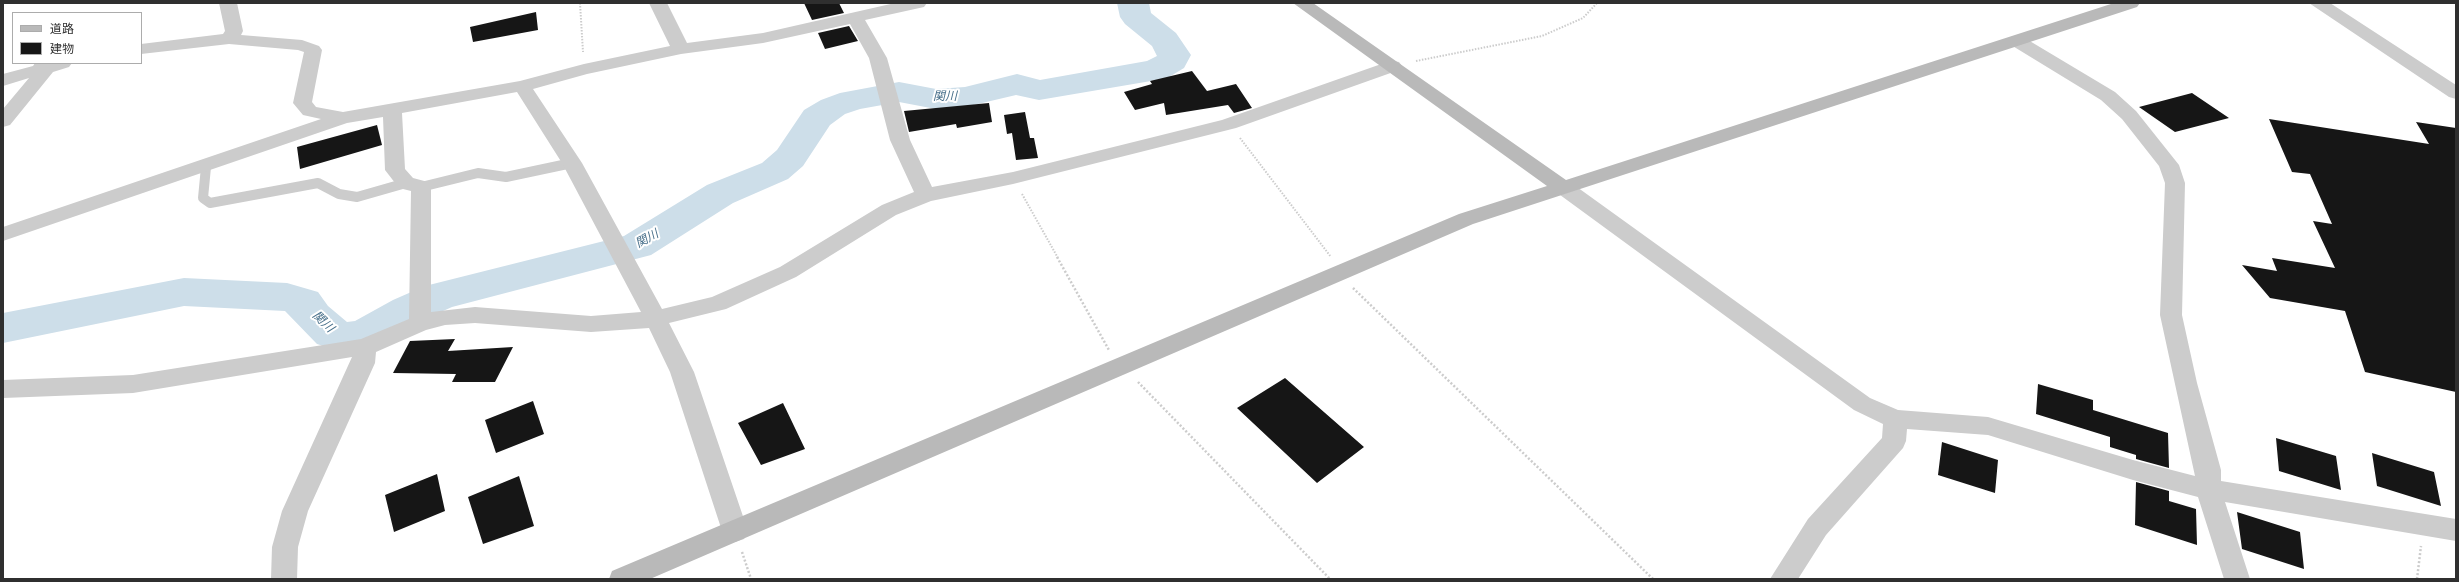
<!DOCTYPE html>
<meta charset="utf-8">
<style>
body{margin:0}
#map{position:relative;width:2459px;height:582px;overflow:hidden;background:#fff;font-family:Manrope,"Noto Sans JP",sans-serif}
canvas{display:block}
.frame{position:absolute;inset:0;border:4px solid #2f2f2f;pointer-events:none}
.legend{position:absolute;left:12px;top:12px;width:130px;height:52px;box-sizing:border-box;background:#fff;border:1px solid #acacac;margin:0;padding:5px 7px;list-style:none;font-size:12px;color:#2f2f2f}
.legend li{display:flex;align-items:center;gap:8px;height:20px}
.legend b{width:20px;border:1px solid #acacac}
</style>
<div id="map">
<canvas width="2459" height="582"></canvas>
<div class="frame"></div>
<ul class="legend">
<li><b style="height:5px;background:#b9b9b9"></b>道路</li>
<li><b style="height:11px;background:#161616"></b>建物</li>
</ul>
</div>
<script>
const c = document.querySelector('canvas').getContext('2d');
c.lineJoin = 'round';
const shape = rows => new Path2D(rows.map(r => 'M' + r).join(''));
function paint(path, color) { c.fillStyle = color; c.fill(path, 'evenodd'); }
function stroke(path, color, width, dash) { c.strokeStyle = color; c.lineWidth = width; c.lineCap = dash ? 'butt' : 'round'; c.setLineDash(dash || []); c.stroke(path); }
function label(font, color, halo, rows, align = 'center') {
  c.font = font + ' Manrope,"Noto Sans JP",sans-serif'; c.lineWidth = 4; c.setLineDash([]); c.textBaseline = 'middle'; c.strokeStyle = halo; c.fillStyle = color; for (const [text, x, y, turn = 0] of rows) {
    c.save(); c.translate(x, y); c.rotate((+turn || 0) * Math.PI / 180); c.textAlign = isNaN(turn) ? turn : align; if (halo) c.strokeText(text, 0, 0); c.fillText(text, 0, 0); c.restore();
  }
}
const river = shape([
 [1117,3,1149,3,1151,13,1176,33,1191,55,1184,68,1169,77,1157,80,1039,100,1016,95,965,107,936,109,899,102,860,109,845,114,830,125,803,166,788,179,733,203,651,255,452,307,423,320,380,346,346,353,317,344,285,311,184,306,3,343,3,313,184,278,287,283,318,292,328,306,347,322,355,321,393,300,425,286,624,236,707,185,762,163,777,150,804,110,821,100,840,93,899,82,936,89,965,87,1017,74,1040,80,1147,61,1157,56,1152,46,1125,24,1120,17,1117,3]
]);
const building = shape([
 [804,3,839,3,844,13,812,20],
 [536,12,538,30,473,42,470,27],
 [849,26,858,41,825,49,818,33],
 [1192,71,1207,91,1236,84,1252,108,1234,113,1228,105,1166,115,1164,103,1135,110,1124,92,1152,84,1150,81],
 [2192,93,2229,118,2175,132,2139,107],
 [989,103,992,122,957,128,956,124,909,132,904,111],
 [1025,112,1030,138,1034,138,1038,158,1016,160,1012,133,1007,134,1004,115],
 [2269,119,2429,144,2416,122,2456,128,2456,392,2365,372,2345,311,2270,298,2242,265,2277,271,2272,258,2335,268,2313,221,2332,224,2310,174,2292,172],
 [377,125,382,145,300,169,297,147],
 [455,339,448,351,513,347,495,382,452,382,456,374,393,373,410,341],
 [1285,378,1364,447,1317,483,1237,408],
 [2038,384,2093,400,2093,410,2168,433,2169,468,2136,459,2136,455,2110,447,2110,437,2036,414],
 [533,401,544,434,496,453,485,420],
 [783,403,805,449,761,465,738,423],
 [2276,438,2336,456,2341,490,2279,471],
 [1942,442,1998,460,1995,493,1938,475],
 [2372,453,2434,472,2441,506,2377,486],
 [437,474,445,511,394,532,385,495],
 [519,476,534,526,483,544,468,497],
 [2136,482,2169,491,2169,501,2196,509,2197,545,2135,525],
 [2237,512,2300,532,2304,569,2242,549]
]);
const pathFar1 = shape([
 [580,3,583,52],
 [1416,61,1542,36,1583,18,1597,3],
 [1240,138,1331,257],
 [1022,194,1058,258]
]);
const path = shape([
 [1057,257,1109,350],
 [1353,288,1653,579],
 [1138,382,1330,579],
 [742,552,751,579],
 [2417,579,2421,546]
]);
const lane = shape([
 [206,167,203,198,210,203,318,183,339,194,357,197,406,183],
 [421,187,478,173,506,177,572,163]
]);
const street = shape([
 [219,3,237,3,243,31,241,35,302,40,319,46,322,50,312,102,316,107,343,112,520,81,584,64,670,46,649,3,667,3,687,43,763,33,895,3,927,3,924,7,865,20,887,58,910,140,932,187,1013,172,1222,120,1387,62,1393,61,1399,62,1402,66,1399,70,1236,128,1013,184,931,201,896,215,796,277,726,309,669,323,694,372,748,531,744,539,735,542,726,539,722,531,670,372,649,328,591,332,475,323,445,325,426,330,376,352,375,363,308,511,298,547,297,579,271,579,272,547,282,511,352,357,133,393,3,398,3,380,133,375,361,339,409,319,411,191,399,188,385,170,383,117,347,123,3,241,3,227,321,119,303,115,293,103,304,52,298,50,229,44,141,54,141,44,223,34,225,31,219,3],
 [850,24,869,58,890,140,914,192,882,205,780,267,712,297,662,309,582,163,533,89,587,74,681,54,763,43,850,24],
 [517,92,562,163,641,312,591,316,475,307,431,312,431,187,428,182,413,178,405,169,402,113,517,92],
 [2309,3,2330,3,2456,85,2456,99,2449,97,2309,3],
 [2017,36,2023,37,2115,92,2136,111,2179,165,2185,183,2182,315,2197,383,2221,470,2221,481,2456,519,2456,541,2225,502,2250,579,2224,579,2198,497,2133,480,1988,435,1907,429,1906,441,1903,448,1826,535,1798,579,1770,579,1808,519,1882,438,1883,424,1854,410,1556,192,1553,187,1556,182,1563,181,1570,182,1870,398,1898,410,1988,417,2133,460,2195,476,2160,315,2165,183,2159,166,2122,119,2101,100,2011,45,2008,41,2011,37,2017,36],
 [35,63,72,63,69,67,53,72,10,125,3,127,3,109,29,78,3,86,3,74,33,66,35,63]
]);
const secondary = shape([
 [1293,3,1313,3,1566,180,2114,3,2140,3,2137,7,1473,224,650,579,609,579,612,571,1459,214,1547,186,1293,3]
]);
const waterNames = [
 ["関川",945,97],
 ["関川",647,239,-29],
 ["関川",323,322,44]
];
paint(river, '#cddee9');
paint(building, '#161616');
stroke(pathFar1, '#ccc', 2, [1.5, 1.5]);
stroke(path, '#ccc', 2.5, [2, 2]);
stroke(lane, '#ccc', 10);
paint(street, '#ccc');
paint(secondary, '#b9b9b9');
label('italic 12px', '#466e89', '#fff', waterNames);
</script>
